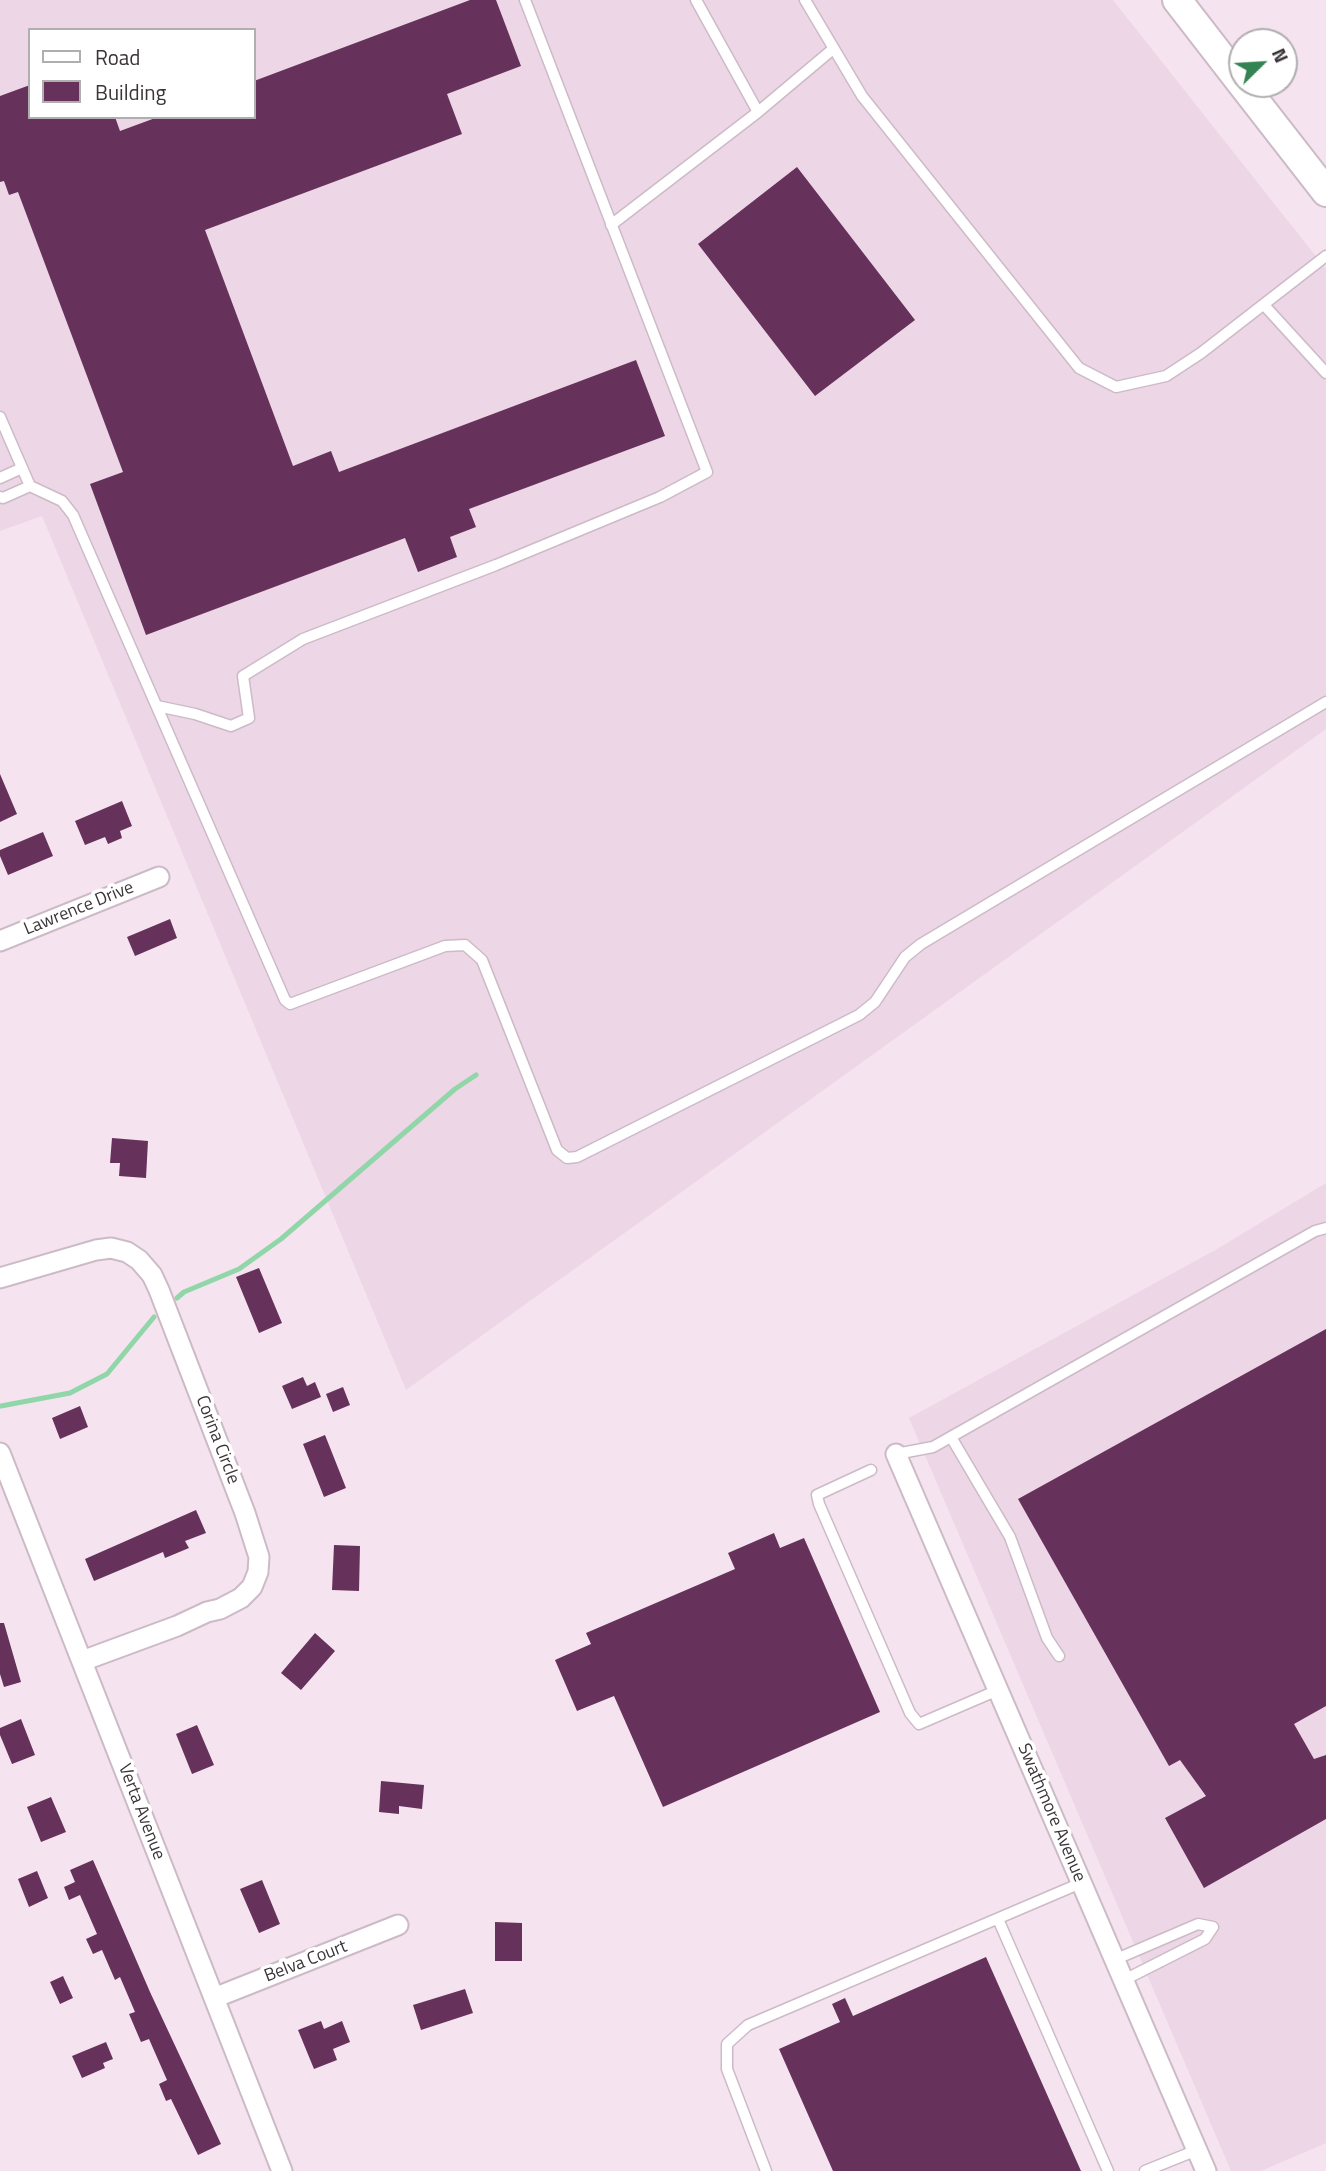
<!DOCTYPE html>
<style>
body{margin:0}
#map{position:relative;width:1326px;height:2171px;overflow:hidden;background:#f5e4f0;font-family:"Titillium Web",sans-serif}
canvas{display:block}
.legend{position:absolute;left:28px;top:28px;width:228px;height:91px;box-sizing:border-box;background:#fff;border:2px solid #b1aeb0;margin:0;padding:9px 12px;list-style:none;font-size:21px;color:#3b3539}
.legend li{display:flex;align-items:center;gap:14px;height:35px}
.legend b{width:35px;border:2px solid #b1aeb0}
.north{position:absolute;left:1228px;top:28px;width:70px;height:70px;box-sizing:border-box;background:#fff;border:2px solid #b1aeb0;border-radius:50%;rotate:66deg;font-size:19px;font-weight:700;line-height:28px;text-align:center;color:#3b3539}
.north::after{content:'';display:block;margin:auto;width:24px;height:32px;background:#338353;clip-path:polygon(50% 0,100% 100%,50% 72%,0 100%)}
</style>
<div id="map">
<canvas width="1326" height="2171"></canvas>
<ul class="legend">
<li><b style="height:9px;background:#fff"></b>Road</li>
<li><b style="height:19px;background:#66315a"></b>Building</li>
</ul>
<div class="north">N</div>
</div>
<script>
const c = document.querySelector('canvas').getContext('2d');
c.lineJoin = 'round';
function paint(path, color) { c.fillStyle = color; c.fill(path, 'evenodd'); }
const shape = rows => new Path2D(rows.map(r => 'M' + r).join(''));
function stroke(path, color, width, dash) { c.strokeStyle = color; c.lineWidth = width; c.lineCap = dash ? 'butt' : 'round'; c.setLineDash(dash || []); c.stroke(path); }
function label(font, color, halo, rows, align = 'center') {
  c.font = font + ' "Titillium Web",sans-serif'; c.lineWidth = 7; c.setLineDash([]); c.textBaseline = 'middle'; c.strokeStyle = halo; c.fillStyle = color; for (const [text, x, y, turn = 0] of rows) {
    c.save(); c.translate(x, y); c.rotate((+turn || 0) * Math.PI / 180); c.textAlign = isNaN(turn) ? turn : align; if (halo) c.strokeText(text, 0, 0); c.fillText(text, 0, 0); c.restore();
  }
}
const built = shape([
 [0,0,1113,0,1326,269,1326,729,406,1390,42,516,0,531],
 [30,30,254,30,254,117,30,117],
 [1326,1183,1326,2143,1261,2171,1231,2171,909,1418,1217,1249]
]);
const stream = shape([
 [177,1298,184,1292,239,1269,281,1239,455,1089,476,1075],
 [1,1406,70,1393,107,1374,154,1317]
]);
const building = shape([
 [470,0,496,0,521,66,447,94,462,134,205,230,293,466,331,451,339,472,636,360,665,436,469,509,476,527,450,537,457,557,418,572,405,538,146,635,90,484,123,472,18,192,9,195,4,181,0,182,0,96,30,85,30,117,115,117,120,131,158,117,254,117,254,81],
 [797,167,915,320,815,396,698,244],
 [0,774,17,814,0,822],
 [122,801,132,826,120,831,122,838,108,844,105,837,85,845,75,821],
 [43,832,53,856,8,875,0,856,0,850],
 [170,919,177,938,135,956,127,937],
 [112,1138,148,1141,146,1178,119,1176,120,1163,110,1163],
 [259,1268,282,1323,259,1333,236,1277],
 [1326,1329,1326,1706,1294,1724,1314,1759,1326,1755,1326,1819,1204,1888,1165,1818,1206,1796,1180,1760,1169,1766,1018,1499],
 [303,1377,307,1386,315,1382,321,1397,292,1409,282,1386],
 [343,1387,350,1405,333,1412,326,1394],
 [80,1406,88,1427,60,1439,52,1418],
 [325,1435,346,1488,324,1497,303,1444],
 [196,1510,206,1533,185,1541,189,1548,165,1558,163,1552,94,1581,85,1559],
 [774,1533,780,1548,804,1538,880,1712,663,1807,614,1696,577,1711,555,1660,591,1644,586,1633,735,1569,728,1553],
 [334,1545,360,1546,359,1591,332,1590],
 [0,1623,4,1623,21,1682,4,1687,0,1674],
 [315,1633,335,1651,301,1690,281,1673],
 [21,1719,35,1755,12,1764,0,1735,0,1728],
 [197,1725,214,1765,192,1774,176,1734],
 [381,1781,424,1785,422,1809,399,1806,399,1814,379,1812],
 [51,1797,66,1832,41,1842,27,1807],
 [93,1860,150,1992,221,2144,198,2155,171,2099,166,2101,159,2084,167,2080,149,2039,141,2042,129,2014,135,2012,120,1977,115,1980,102,1950,93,1954,86,1939,97,1934,80,1895,69,1900,64,1887,75,1882,70,1870],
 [37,1871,48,1898,29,1907,18,1879],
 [262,1880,280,1924,259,1933,240,1889],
 [495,1922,522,1923,522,1961,495,1961],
 [986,1957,1081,2171,833,2171,779,2049,840,2022,832,2004,845,1998,853,2016],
 [63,1976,73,1998,60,2004,50,1982],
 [465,1989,473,2013,421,2030,413,2005],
 [321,2021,324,2029,342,2021,350,2042,333,2049,337,2060,314,2069,298,2030],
 [106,2042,113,2059,103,2063,105,2068,82,2078,72,2056]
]);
const lane = shape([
 [696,0,758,112],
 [805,0,862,96,1079,368,1116,387,1166,376,1201,353,1326,256],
 [611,225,758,112,833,49],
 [1264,305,1326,373],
 [0,417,30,486,62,501,73,515,285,1000,290,1004,445,946,465,945,482,960,557,1150,567,1158,577,1157,859,1015,875,1002,905,957,921,944,1326,702],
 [0,478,22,468],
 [0,497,3,498,30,486],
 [157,706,195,714,231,726,249,718,243,676,303,639,496,565,660,497,707,472,525,0],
 [951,1437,1010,1537,1047,1638,1059,1656],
 [896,1454,933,1447,1315,1231,1326,1228],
 [871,1470,817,1495,819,1504,910,1713,919,1724,998,1690],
 [998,1919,1108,2171],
 [1114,1960,1198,1924,1213,1927,1205,1939,1124,1980],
 [766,2171,727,2069,727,2044,748,2025,1081,1883],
 [1145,2171,1197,2150]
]);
const street = shape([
 [0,941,159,877],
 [0,1278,96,1250,111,1248,127,1252,139,1260,152,1275,159,1290,245,1513,259,1557,258,1572,252,1587,241,1598,220,1609,207,1612,177,1626,82,1661],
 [0,1453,282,2171],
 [896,1454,1206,2171],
 [214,1998,398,1925]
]);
const secondary = shape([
 [1177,0,1242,84],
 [1242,84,1326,192]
]);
const streetNames = [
 ["Lawrence Drive",79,909,-22],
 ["Corina Circle",217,1440,69],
 ["Verta Avenue",141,1812,69],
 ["Swathmore Avenue",1051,1813,67],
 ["Belva Court",306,1962,-21]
];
paint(built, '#edd6e6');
stroke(stream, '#91d6a8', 5);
paint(building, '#66315a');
stroke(lane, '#ccbbc7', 13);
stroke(street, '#ccbbc7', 23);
stroke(secondary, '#ccbbc7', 32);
stroke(lane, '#fff', 10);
stroke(street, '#fff', 19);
stroke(secondary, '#fff', 28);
label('18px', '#3b3539', '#fff', streetNames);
</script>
